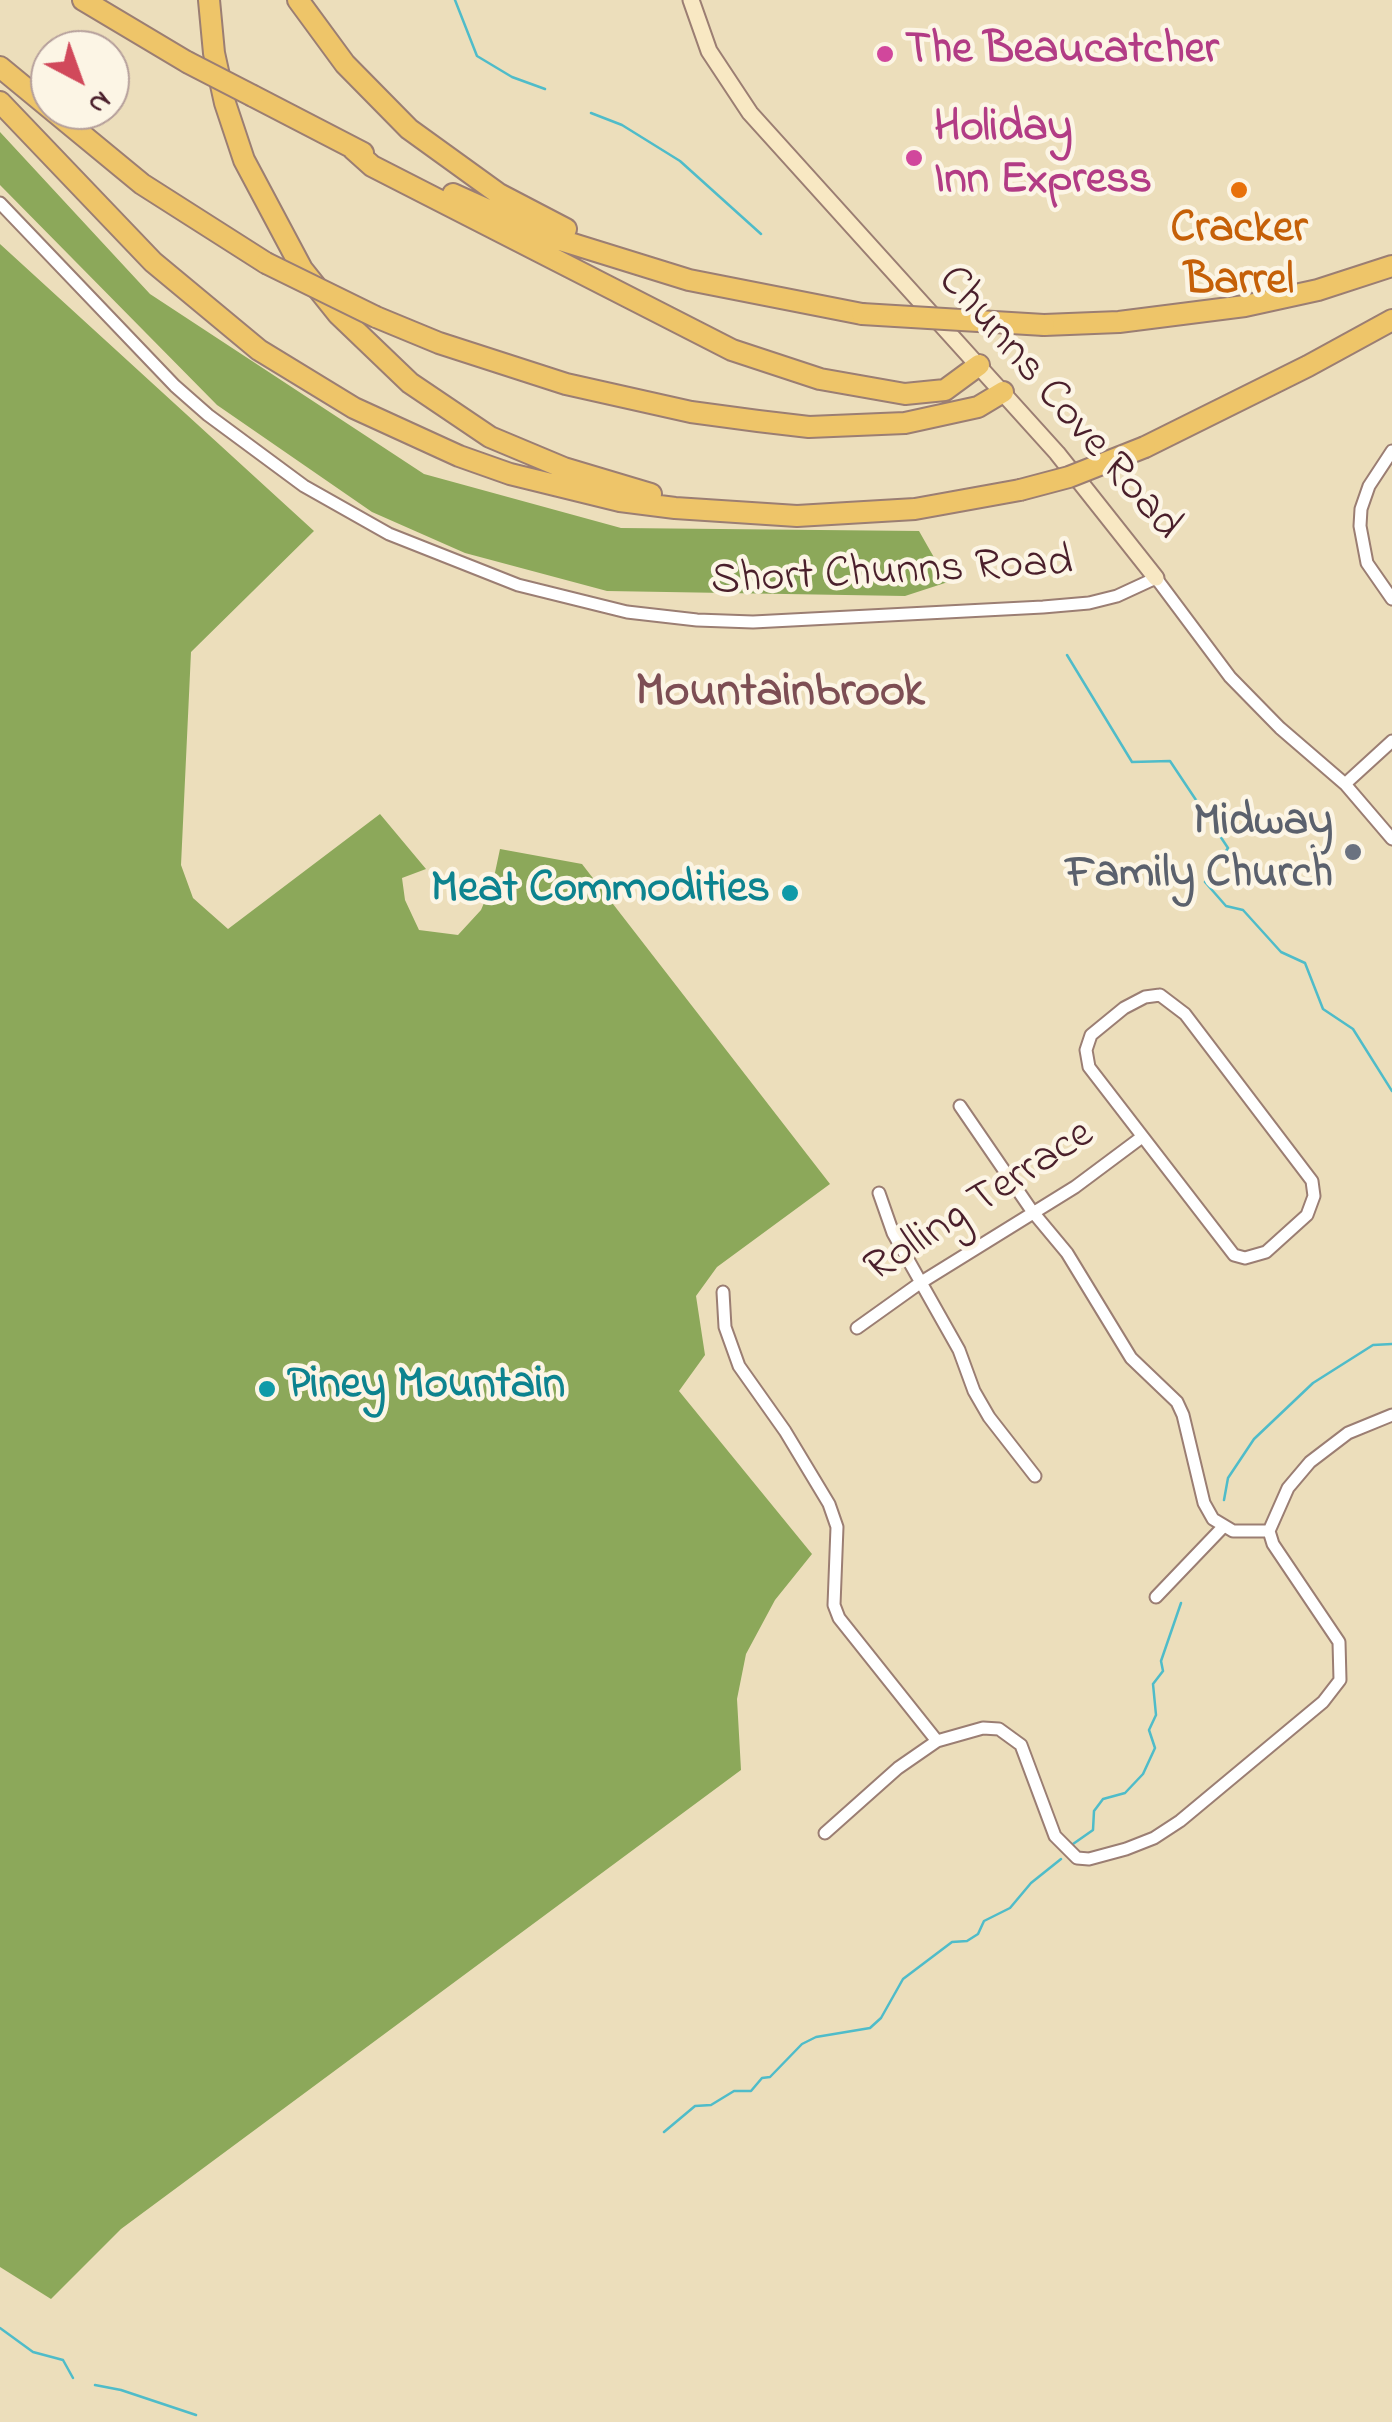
<!DOCTYPE html>
<style>
body{margin:0}
#map{position:relative;width:1392px;height:2422px;overflow:hidden;background:#ecdebb;font-family:"Indie Flower",sans-serif}
canvas{display:block}
.north{position:absolute;left:30px;top:30px;width:100px;height:100px;box-sizing:border-box;background:#fcf5e5;border:2px solid #b59f9b;border-radius:50%;rotate:139deg;font-size:28px;font-weight:700;line-height:40px;text-align:center;color:#4a1f2b}
.north::after{content:'';display:block;margin:auto;width:35px;height:45px;background:#d1495b;clip-path:polygon(50% 0,100% 100%,50% 72%,0 100%)}
</style>
<div id="map">
<canvas width="1392" height="2422"></canvas>
<div class="north">N</div>
</div>
<script>
const c = document.querySelector('canvas').getContext('2d');
c.lineJoin = 'round';
function paint(path, color) { c.fillStyle = color; c.fill(path, 'evenodd'); }
const shape = rows => new Path2D(rows.map(r => 'M' + r).join(''));
function stroke(path, color, width, dash) { c.strokeStyle = color; c.lineWidth = width; c.lineCap = dash ? 'butt' : 'round'; c.setLineDash(dash || []); c.stroke(path); }
function label(font, color, halo, rows, align = 'center') {
  c.font = font + ' "Indie Flower",sans-serif'; c.lineWidth = 9; c.setLineDash([]); c.textBaseline = 'middle'; c.strokeStyle = halo; c.fillStyle = color; for (const [text, x, y, turn = 0] of rows) {
    c.save(); c.translate(x, y); c.rotate((+turn || 0) * Math.PI / 180); c.textAlign = isNaN(turn) ? turn : align; if (halo) c.strokeText(text, 0, 0); c.fillText(text, 0, 0); c.restore();
  }
}
const forest = shape([
 [0,132,150,294,424,474,621,528,919,531,948,582,905,596,607,591,465,553,372,512,217,405,0,185],
 [0,244,314,531,191,652,181,865,193,898,228,929,380,814,426,869,402,878,405,900,419,930,458,935,481,910,493,882,500,849,582,864,830,1184,717,1267,696,1296,705,1355,679,1391,812,1554,775,1600,746,1654,737,1699,741,1770,121,2229,51,2299,0,2267]
]);
const stream = shape([
 [455,0,477,56,512,77,545,89],
 [591,113,622,125,680,161,761,234],
 [1067,655,1132,762,1170,761,1228,848,1205,882,1226,906,1243,910,1281,952,1305,963,1323,1009,1353,1029,1392,1091],
 [1224,1500,1228,1478,1254,1439,1313,1383,1373,1345,1392,1344],
 [1073,1844,1093,1830,1094,1811,1103,1799,1125,1793,1143,1774,1155,1748,1149,1730,1156,1715,1153,1684,1163,1671,1161,1661,1181,1603],
 [664,2132,695,2106,711,2105,734,2091,751,2091,762,2078,770,2077,802,2044,816,2037,870,2028,881,2018,903,1979,952,1942,967,1941,978,1934,984,1921,1010,1908,1031,1883,1061,1859],
 [0,2328,33,2352,63,2360,73,2378],
 [95,2385,121,2390,196,2415]
]);
const street = shape([
 [0,203,175,386,208,415,304,486,389,534,518,585,627,612,697,620,753,622,1043,607,1089,603,1117,596,1156,578,1230,677,1280,728,1345,784,1392,839],
 [1392,451,1369,486,1361,509,1360,526,1367,563,1392,599],
 [1345,784,1392,741],
 [1160,995,1185,1014,1312,1181,1314,1196,1307,1215,1266,1252,1245,1258,1234,1255,1089,1067,1086,1050,1091,1035,1124,1008,1145,997,1160,995],
 [960,1106,1032,1211,1067,1253,1131,1358,1177,1402,1183,1415,1204,1503,1213,1519,1233,1531,1269,1531],
 [879,1193,893,1233,959,1350,974,1391,989,1417,1035,1476],
 [723,1292,725,1327,739,1366,785,1431,829,1504,837,1527,834,1605,839,1618,937,1741],
 [857,1328,920,1283,1075,1187,1142,1137],
 [1156,1597,1223,1527],
 [825,1833,898,1768,937,1741,983,1728,999,1729,1021,1745,1055,1836,1077,1858,1089,1859,1126,1849,1154,1838,1180,1821,1323,1702,1340,1680,1339,1642,1273,1544,1269,1531,1288,1488,1310,1462,1348,1433,1392,1415]
]);
const secondary = shape([
 [691,0,709,51,750,113,1057,453,1156,578]
]);
const highway = shape([
 [83,0,187,62],
 [209,0,214,53,225,103,244,160,302,269,338,314,410,383,490,437,564,468,651,494],
 [298,0,345,64,409,129,499,194,566,229],
 [0,67,142,184,266,263],
 [253,96,363,153],
 [0,102,153,262,259,350,354,408,459,456,510,474,620,501,675,508,797,516,915,509,1020,490],
 [353,149,372,166,732,350,820,379,905,394,945,390,979,365],
 [453,194,544,235,689,280,862,314],
 [376,317,439,343,566,384,691,412,758,421,809,427,905,423,978,407,1003,392],
 [1044,325,1119,322,1245,306,1318,290,1392,266],
 [1145,447,1308,366,1392,320]
]);
const highwayBridge = shape([
 [187,62,253,96],
 [266,263,376,317],
 [862,314,1044,325],
 [1020,490,1069,477,1145,447]
]);
const markers = [
 [885,54,10,"#d1479c"],
 [914,158,10,"#d1479c"],
 [1239,190,10,"#e8710a"],
 [1353,852,10,"#6b7280"],
 [790,893,10,"#0f9aa8"],
 [267,1389,10,"#0f9aa8"]
];
const hotelNames = [
 ["The Beaucatcher",905,54],
 ["Holiday",934,132],
 ["Inn Express",934,184]
];
const foodNames = [
 ["Cracker",1239,233],
 ["Barrel",1239,285]
];
const streetNames = [
 ["Chunns Cove Road",1057,405,49],
 ["Short Chunns Road",892,575,-3],
 ["Rolling Terrace",981,1204,-33]
];
const worshipNames = [
 ["Midway",1333,826],
 ["Family Church",1333,878]
];
const cultureNames = [
 ["Meat Commodities",770,893],
 ["Piney Mountain",287,1389,"left"]
];
const neighbourhoodNames = [
 ["Mountainbrook",780,696]
];
paint(forest, '#8ca85a');
stroke(stream, '#4fbcc9', 2.5);
stroke(street, '#9b7e73', 15);
stroke(secondary, '#9b7e73', 19);
stroke(highway, '#9b7e73', 24);
stroke(street, '#fff', 11);
stroke(secondary, '#f8e8c3', 15);
stroke(highway, '#eec569', 20);
stroke(highwayBridge, '#9b7e73', 24, []);
stroke(highwayBridge, '#eec569', 20);
for (const [x, y, r, color] of markers) { const dot = new Path2D(); dot.arc(x, y, r, 0, 2 * Math.PI); c.fillStyle = color; c.fill(dot); stroke(dot, '#fcf5e5', 4); }
label('bold 45px', '#b23c85', '#fcf5e5', hotelNames, 'left');
label('bold 45px', '#c56008', '#fcf5e5', foodNames);
label('45px', '#4a1f2b', '#fcf5e5', streetNames);
label('bold 45px', '#5b616d', '#fcf5e5', worshipNames, 'right');
label('bold 45px', '#0d838f', '#fcf5e5', cultureNames, 'right');
label('bold 48px', '#7d4e54', '#fcf5e5', neighbourhoodNames);
</script>
